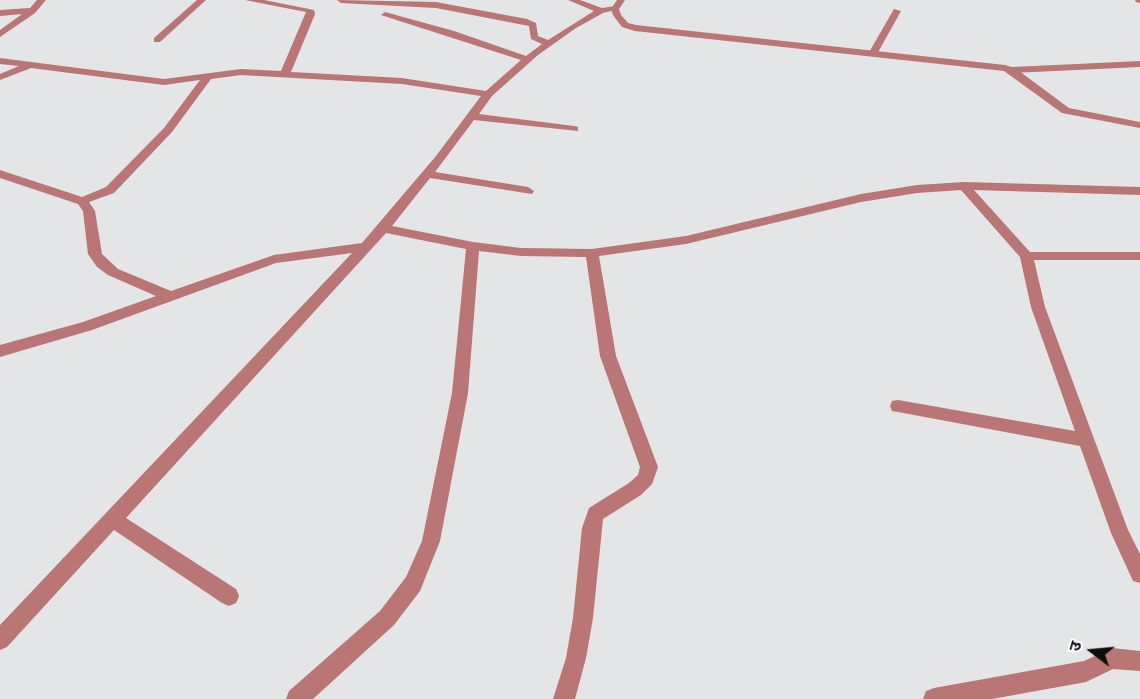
<!DOCTYPE html>
<meta charset="utf-8">
<style>
body{margin:0}
#map{position:relative;width:1140px;height:699px;overflow:hidden;background:#e4e5e6;font-family:"PT Sans Narrow","Noto Sans Devanagari",sans-serif}
canvas{display:block}
.north{position:absolute;left:1062px;top:621px;width:60px;height:60px;-webkit-text-stroke:4px #fff;paint-order:stroke;rotate:286deg;font-size:16px;font-weight:700;line-height:24px;text-align:center;color:#0d0d0e}
.north::after{content:'';display:block;margin:auto;width:21px;height:27px;background:#0d0d0e;clip-path:polygon(50% 0,100% 100%,50% 72%,0 100%)}
</style>
<div id="map">
<canvas width="1140" height="699"></canvas>
<div class="north">उ</div>
</div>
<script>
const c = document.querySelector('canvas').getContext('2d');
c.lineJoin = 'round';
const shape = rows => new Path2D(rows.map(r => 'M' + r).join(''));
function paint(path, color) { c.fillStyle = color; c.fill(path, 'evenodd'); }
const minor = shape([
 [37,0,46,0,35,13,0,37,0,30,22,14,0,16,0,10,30,8,37,0],
 [197,0,206,0,160,42,154,42,154,38,197,0],
 [245,0,264,0,314,10,315,14,291,72,402,78,486,91,521,60,381,15,385,12,454,31,526,56,542,44,531,39,529,26,436,8,341,3,337,0,436,2,527,19,536,23,538,36,548,40,594,11,568,0,580,0,602,8,615,6,619,9,603,13,576,28,538,55,492,96,479,114,574,126,578,127,578,131,474,120,435,172,528,187,534,191,532,194,430,178,392,226,473,242,521,248,592,249,686,236,861,194,917,185,964,182,1140,187,1140,195,974,190,1030,252,1140,252,1140,260,1034,260,1045,307,1128,530,1140,554,1140,583,1133,581,1111,533,1080,446,898,412,892,411,890,406,892,401,898,400,1075,431,1031,307,1020,257,961,190,917,193,861,202,686,244,599,256,616,356,658,467,652,484,641,495,603,519,593,618,586,658,575,699,553,699,566,658,573,618,582,528,589,508,629,483,638,475,640,467,600,356,586,257,521,256,479,251,468,393,440,541,420,591,394,625,313,699,286,699,289,691,380,611,406,577,422,541,452,393,466,249,386,233,126,518,236,589,239,596,236,603,229,606,222,603,114,530,7,647,0,650,0,625,352,253,276,263,92,330,0,357,0,345,83,322,156,296,108,275,97,267,88,254,83,211,78,204,0,178,0,170,82,197,106,187,164,128,200,80,164,85,31,68,0,80,0,74,19,66,0,64,0,58,164,79,241,69,281,71,306,12,245,0],
 [241,75,402,84,481,96,436,156,362,243,274,255,171,291,118,269,102,254,95,211,89,202,114,193,172,132,211,79,241,75],
 [1135,0,1140,0,1140,3,1136,2,1135,0],
 [894,9,901,11,876,56,870,56,868,54,894,9],
 [1140,61,1140,67,1012,73,1007,70,1012,67,1140,61],
 [1112,648,1140,651,1140,671,1113,669,1086,682,992,699,923,699,926,691,934,688,1084,661,1112,648]
]);
const tertiary = shape([
 [617,0,625,0,619,9,621,15,628,23,636,25,1005,65,1015,68,1069,108,1140,122,1140,128,1062,113,1004,71,635,31,622,27,613,15,611,9,617,0]
]);
paint(minor, '#b97674');
paint(tertiary, '#b97674');
</script>
